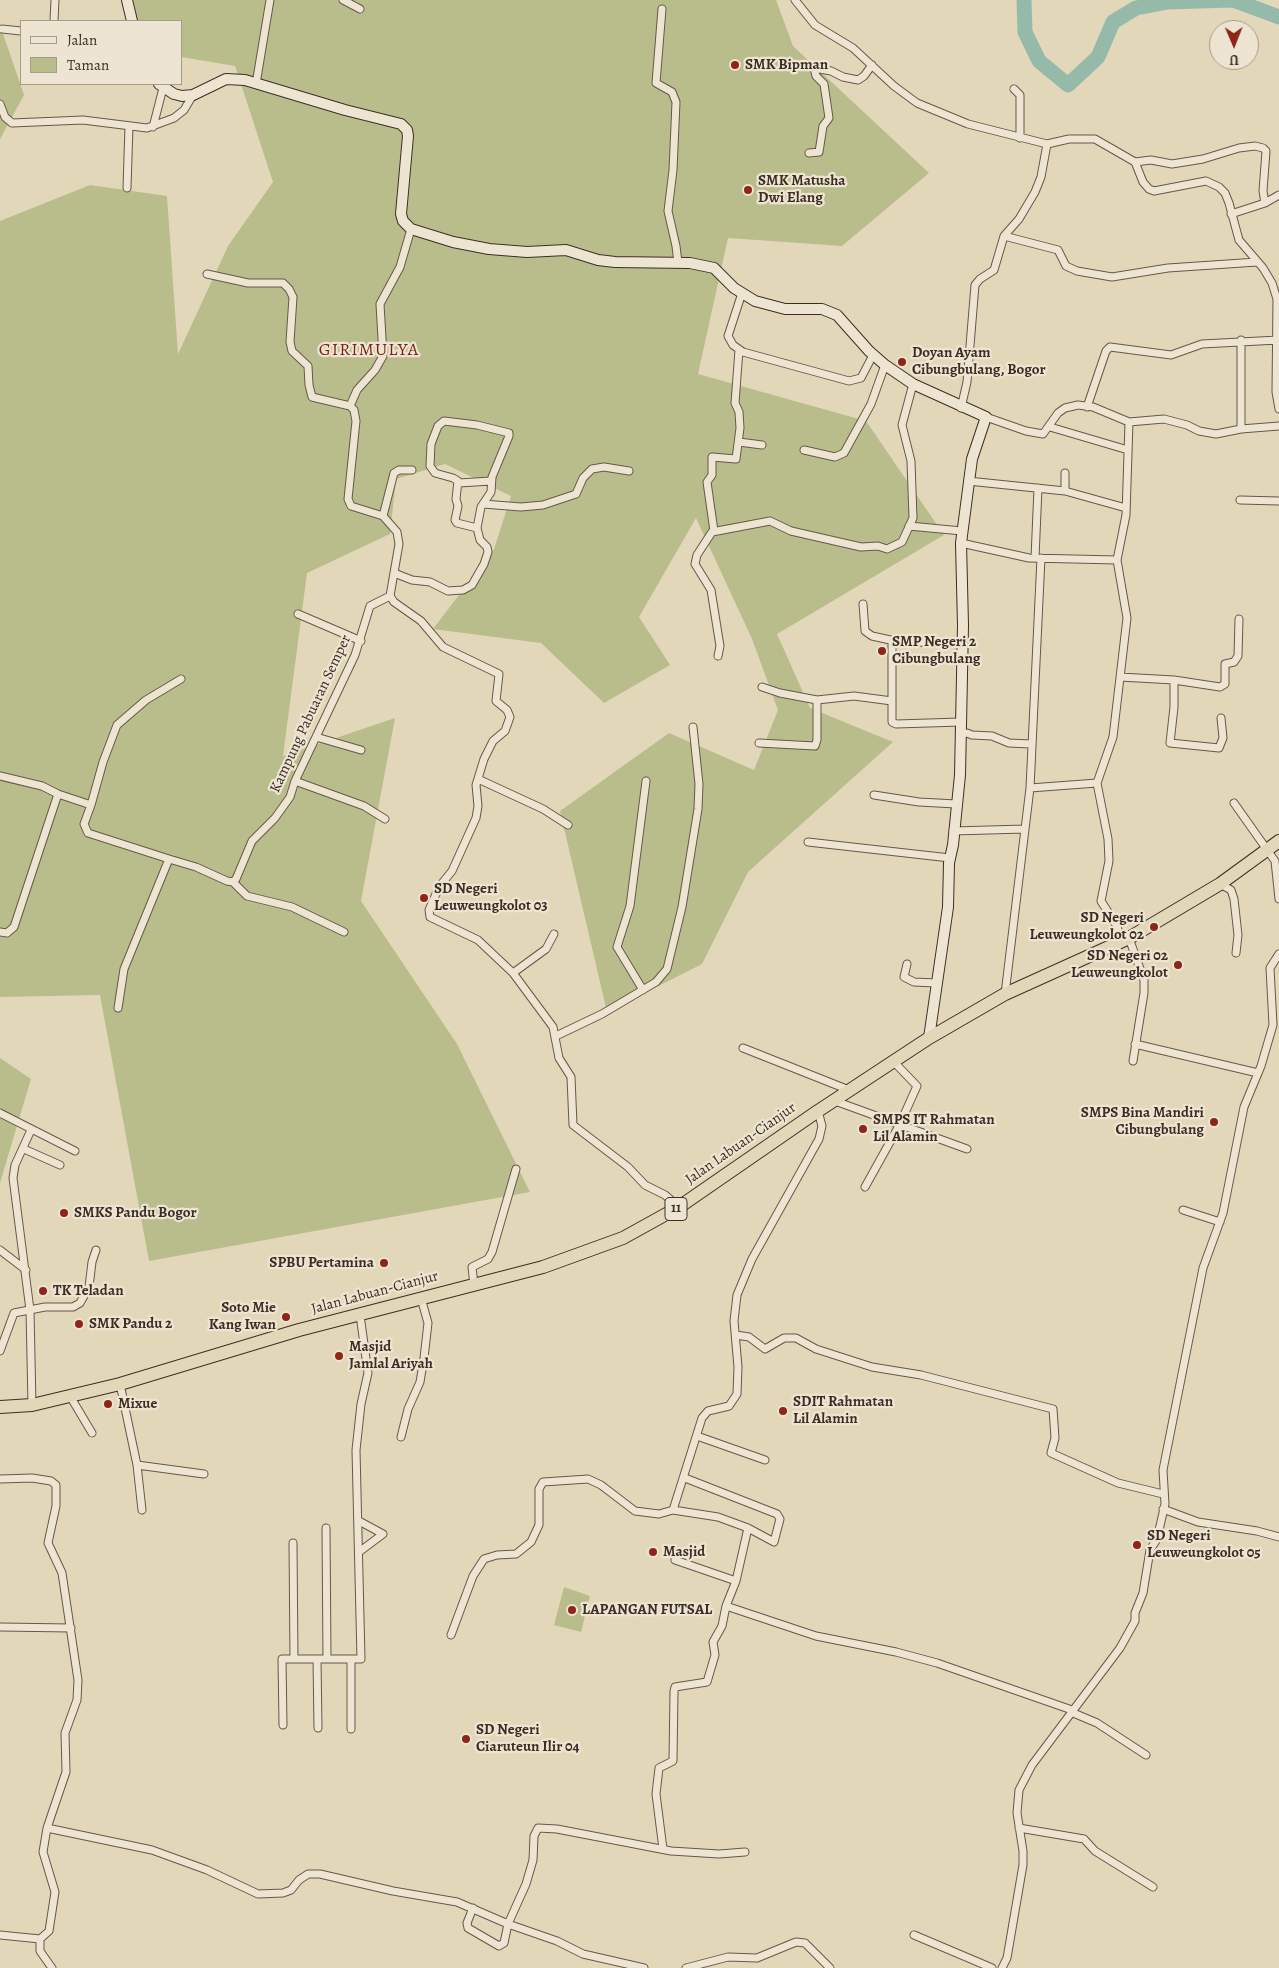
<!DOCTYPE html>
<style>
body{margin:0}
#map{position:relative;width:1279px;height:1968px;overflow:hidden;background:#e3d7b9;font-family:Alegreya,serif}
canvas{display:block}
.legend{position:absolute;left:20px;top:20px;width:162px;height:65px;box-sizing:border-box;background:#ede5d2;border:1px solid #a79c8c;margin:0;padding:6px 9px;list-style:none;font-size:15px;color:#3d2e24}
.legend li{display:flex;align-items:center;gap:10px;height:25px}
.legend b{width:25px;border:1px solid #a79c8c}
.north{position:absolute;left:1209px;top:20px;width:50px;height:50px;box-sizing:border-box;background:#ede5d2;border:1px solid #a79c8c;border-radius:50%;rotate:179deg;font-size:14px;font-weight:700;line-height:20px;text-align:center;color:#3d2e24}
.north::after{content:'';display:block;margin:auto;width:18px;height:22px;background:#8f2418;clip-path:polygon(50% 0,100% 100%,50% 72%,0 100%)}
</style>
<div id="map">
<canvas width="1279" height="1968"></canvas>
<ul class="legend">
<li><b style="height:6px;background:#ede5d2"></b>Jalan</li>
<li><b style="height:14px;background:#b9bd8c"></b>Taman</li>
</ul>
<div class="north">U</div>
</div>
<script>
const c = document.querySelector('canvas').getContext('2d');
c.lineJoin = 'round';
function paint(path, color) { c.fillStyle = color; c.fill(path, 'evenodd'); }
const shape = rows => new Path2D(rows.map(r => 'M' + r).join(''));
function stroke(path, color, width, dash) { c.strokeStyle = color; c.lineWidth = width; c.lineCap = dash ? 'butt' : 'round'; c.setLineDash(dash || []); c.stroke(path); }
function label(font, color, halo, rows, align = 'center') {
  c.font = font + ' Alegreya,serif'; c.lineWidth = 4.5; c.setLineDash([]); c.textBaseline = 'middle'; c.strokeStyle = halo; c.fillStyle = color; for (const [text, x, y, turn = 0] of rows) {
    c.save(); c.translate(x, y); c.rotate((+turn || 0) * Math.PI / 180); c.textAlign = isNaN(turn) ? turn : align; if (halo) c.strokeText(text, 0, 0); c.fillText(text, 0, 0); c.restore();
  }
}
const green = shape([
 [130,0,776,0,793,46,929,173,842,246,728,238,698,374,866,421,944,535,777,634,810,708,893,742,748,872,702,964,607,1012,560,811,669,733,754,770,778,710,752,639,696,518,639,617,670,665,604,703,541,643,433,629,494,549,511,496,445,464,396,479,390,534,307,573,283,756,395,718,361,901,457,1044,530,1192,149,1261,100,995,0,997,0,221,90,185,167,196,178,354,228,246,273,182,235,66,181,57,181,21,133,21],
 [0,25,24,95,0,139],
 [0,1058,31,1079,0,1183],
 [564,1587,590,1596,581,1632,554,1625]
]);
const river = shape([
 [1024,0,1025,32,1039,61,1068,85,1098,57,1113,22,1136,8,1168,2,1232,0],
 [1233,0,1279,17]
]);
const street = shape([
 [343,0,360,9],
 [795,0,815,25,853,48,894,86,917,103,968,124,1047,144,1069,139,1095,139,1135,162,1143,182,1149,189,1154,191,1206,181,1219,187,1225,193,1229,203,1239,240,1263,268,1272,283,1277,299,1276,392,1279,409],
 [662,9,656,83,672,92,676,102,673,170,668,211,676,246,678,263],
 [54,21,55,0],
 [2,29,21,31],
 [256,84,270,0],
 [1014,89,1020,95,1020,138],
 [0,104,5,117,12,123,83,120,147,128,174,118,184,110,193,95],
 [153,127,163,88],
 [809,153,819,152,823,126,829,118,824,84,816,76,814,68,831,71,843,77,858,80,864,76,872,65],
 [1135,162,1151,160,1172,164,1203,159,1239,148,1255,146,1263,148,1266,151,1263,191,1265,203],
 [127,188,129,126],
 [1231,214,1265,203,1279,195],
 [1004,236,1058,250,1066,266,1077,271,1112,277,1168,268,1257,262],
 [207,274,248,283,283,283,289,289,293,297,290,342,292,351,308,366,309,385,312,397,350,406,354,410,356,421,348,499,351,506,383,516,397,532,399,544,390,596,394,602,421,621,443,647,499,674,496,701,507,710,510,717,505,731,493,741,484,759,476,785,478,806,476,818,452,871,439,887,429,910,430,917,478,940,513,973,553,1027,559,1058,571,1077,573,1125,628,1167,645,1185,665,1195,679,1207],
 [742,293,728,336,733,345,743,352,849,381,861,378,873,355],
 [350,406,357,390,375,370,383,356,380,304,400,267,411,229],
 [1087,407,1106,351,1110,347,1171,355,1202,344,1278,340],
 [961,408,967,382,975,285,980,279,994,270,1004,236,1019,219,1035,192,1041,177,1047,144],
 [986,417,1026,431,1043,434,1058,413,1065,408,1078,405,1093,407,1129,422,1164,419,1187,425,1199,431,1216,434,1241,429,1279,426],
 [1050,427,1128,450],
 [1241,429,1241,340],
 [739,442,762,445],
 [804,450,835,457,844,453,871,404,885,365],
 [968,481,1065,491,1065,473],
 [459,483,491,481],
 [1065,491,1126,508],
 [1240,500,1279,501],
 [483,504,521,507,543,505,576,494,583,478,592,469,604,467,629,471],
 [383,516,394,473,399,470,412,470],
 [909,526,962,531],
 [714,531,707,482,712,475,712,457,736,459,740,428,739,412,735,403,739,350],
 [961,543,1029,558,1117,560],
 [1035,558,1038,488],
 [394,573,412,580,430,582,448,591,463,590,472,585,484,564,488,552,487,547,480,540,477,528,481,507,491,492,492,477,509,436,509,433,477,425,444,421,438,426,431,444,430,466,435,473,453,478,458,481,456,499,458,506,455,520,457,523,477,528],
 [863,604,865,631,872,636,895,641,963,644],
 [298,614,361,641],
 [892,640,892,722,896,724,961,722],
 [718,656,720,646,711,590,695,564,697,555,712,532,770,521,791,531,861,547,878,546,887,549,902,542,913,518,911,461,902,425,913,384],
 [1120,677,1174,680,1220,687,1225,684,1225,664,1234,662,1238,656,1239,619],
 [1174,680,1174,707,1170,743,1219,748,1223,738,1221,718],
 [762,687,780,693,817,700,854,696,892,701],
 [960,735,967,733,972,735,992,736,1009,743,1031,744],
 [316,737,361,750],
 [759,743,815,746,817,740,817,700],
 [0,776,42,786,58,794,91,805,84,824,88,833,169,859],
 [478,779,543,809,568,825],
 [295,781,364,806,385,819],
 [1030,788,1097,783],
 [874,795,919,802,956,804],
 [1234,803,1275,861,1279,899],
 [91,805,103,762,117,725,146,700,181,679],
 [953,831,1025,829],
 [808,842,950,858],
 [233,882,247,896,292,907,344,932],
 [1220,884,1231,890,1234,899,1238,935,1236,953],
 [0,932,7,933,14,927,58,794],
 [1129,938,1144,980,1144,993,1133,1061],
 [1121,941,1117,926,1101,901,1109,861,1108,839,1097,783,1113,737,1127,618,1117,560,1126,515,1129,422],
 [907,964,904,977,914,982,936,983],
 [513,973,546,949,554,934],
 [643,990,617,947,630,906,646,781],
 [1005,994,1030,788,1041,558],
 [118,1008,124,969,169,859,196,867,227,881,233,882,236,879,252,841,275,818,290,797,295,781,355,655,370,606,390,596],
 [556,1036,602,1014,656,982,667,969,682,907,698,809,699,784,693,727],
 [1135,1044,1258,1073],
 [743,1048,849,1090],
 [835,1101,967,1149],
 [0,1113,75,1151],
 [31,1130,15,1165,13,1178,30,1310,32,1405],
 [24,1149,60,1165],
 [865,1187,900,1124,917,1086,893,1061],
 [1183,1210,1220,1222],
 [0,1250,26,1270],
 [474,1285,472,1267,488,1259,492,1252,516,1169],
 [736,1335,749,1337,765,1349,784,1338,796,1338,816,1349,872,1367,921,1375,1053,1409,1055,1438,1051,1453,1118,1483,1163,1494],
 [0,1351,14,1313,45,1307,73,1307,80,1303,89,1287,92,1262,96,1250],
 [120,1384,137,1465,142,1510],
 [70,1396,92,1433],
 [697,1436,765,1460],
 [401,1437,408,1409,420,1382,424,1358,428,1323,421,1298],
 [137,1465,204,1474],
 [685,1478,777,1514,780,1519,774,1542,748,1528],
 [0,1479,32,1478,51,1481,56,1485,56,1506,48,1543,62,1573,78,1680,77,1700,65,1733,66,1772,47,1828,43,1852,55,1892,49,1931,40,1939,0,1935],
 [1163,1509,1198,1522,1257,1531,1279,1537],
 [359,1521,383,1534,359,1552],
 [326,1528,327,1659],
 [293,1543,294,1659],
 [675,1560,736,1581],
 [726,1606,816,1636,896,1652,937,1663,1072,1710],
 [0,1627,71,1628],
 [451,1635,473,1576,484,1559,497,1555,516,1554,531,1542,539,1525,539,1489,543,1482,588,1479,601,1485,635,1511,659,1514,673,1510],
 [317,1659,318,1728],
 [351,1659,351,1729],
 [1071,1712,1097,1723,1146,1755],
 [283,1725,282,1659,361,1659,356,1450,361,1404,368,1373,360,1315],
 [47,1828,152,1850,207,1870,258,1894,283,1893,291,1890,299,1880,308,1874,320,1874,393,1891,457,1902,508,1924,526,1884,533,1860,534,1836,538,1828,557,1829,671,1851,719,1854,745,1852],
 [1019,1828,1084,1839,1095,1851,1153,1887],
 [663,1849,656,1794,659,1768,673,1761,674,1691,675,1687,707,1682,715,1655,713,1642,722,1626,726,1606,736,1581,748,1528,718,1517,673,1510,702,1418,708,1411,729,1406,737,1394,738,1367,734,1321,737,1295,752,1259,819,1139,822,1126,818,1111],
 [473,1908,467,1923,468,1928,499,1946,504,1943,508,1924,557,1941,583,1954,644,1968],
 [914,1935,992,1968],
 [40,1939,40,1951,52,1968],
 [686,1968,728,1957,757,1958,796,1942,805,1943,830,1968],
 [1002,1968,1007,1958,1023,1865,1023,1851,1017,1813,1019,1790,1032,1765,1120,1648,1135,1621,1135,1613,1143,1593,1150,1550,1157,1539,1165,1504,1163,1470,1203,1268,1223,1213,1244,1107,1261,1066,1273,1025,1270,968,1279,954]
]);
const secondary = shape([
 [127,0,132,21],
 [159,84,174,94,182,96,193,95,226,79,245,80,345,110,401,124,407,130,408,136,401,214,403,221,411,229,453,242,489,249,527,252,566,250,598,260,615,262,690,263,714,268,734,288,755,301,785,309,822,309,837,315,869,351,885,365,913,384,986,417,972,459,961,543,963,625,960,775,953,845,949,863,948,907,929,1038]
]);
const highway = shape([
 [0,1407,32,1405,120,1384,299,1330,543,1267,623,1238,679,1207,818,1111,929,1038,1005,994,1129,938,1220,884,1279,841]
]);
const markers = [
 [735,65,5,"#8f2418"],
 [748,190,5,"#8f2418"],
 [902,362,5,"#8f2418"],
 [882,651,5,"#8f2418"],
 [424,898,5,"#8f2418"],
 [1154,927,5,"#8f2418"],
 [1178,965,5,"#8f2418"],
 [1214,1122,5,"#8f2418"],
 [863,1129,5,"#8f2418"],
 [64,1213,5,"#8f2418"],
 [384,1263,5,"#8f2418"],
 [43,1291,5,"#8f2418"],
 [286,1317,5,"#8f2418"],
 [79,1324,5,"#8f2418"],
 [339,1356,5,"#8f2418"],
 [108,1404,5,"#8f2418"],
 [783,1411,5,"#8f2418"],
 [1137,1545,5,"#8f2418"],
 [653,1552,5,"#8f2418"],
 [572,1610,5,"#8f2418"],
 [466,1739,5,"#8f2418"]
];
const shields = [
 [676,1209,22]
];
const shieldNames = [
 ["11",676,1209]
];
const poiNames = [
 ["SMK Bipman",745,65],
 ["SMK Matusha",758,181],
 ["Dwi Elang",758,198],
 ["Doyan Ayam",912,353],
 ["Cibungbulang, Bogor",912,370],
 ["SMP Negeri 2",892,642],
 ["Cibungbulang",892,659],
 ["SD Negeri",434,889],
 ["Leuweungkolot 03",434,906],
 ["SD Negeri",1144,918,"right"],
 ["Leuweungkolot 02",1144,935,"right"],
 ["SD Negeri 02",1168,956,"right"],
 ["Leuweungkolot",1168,973,"right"],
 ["SMPS Bina Mandiri",1204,1113,"right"],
 ["Cibungbulang",1204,1130,"right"],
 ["SMPS IT Rahmatan",873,1120],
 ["Lil Alamin",873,1137],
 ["SMKS Pandu Bogor",74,1213],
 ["SPBU Pertamina",374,1263,"right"],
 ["TK Teladan",53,1291],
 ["Soto Mie",276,1308,"right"],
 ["Kang Iwan",276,1325,"right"],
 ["SMK Pandu 2",89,1324],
 ["Masjid",349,1347],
 ["Jamlal Ariyah",349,1364],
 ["SDIT Rahmatan",793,1402],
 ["Lil Alamin",793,1419],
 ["Mixue",118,1404],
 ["SD Negeri",1147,1536],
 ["Leuweungkolot 05",1147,1553],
 ["Masjid",663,1552],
 ["LAPANGAN FUTSAL",582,1610],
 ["SD Negeri",476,1730],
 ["Ciaruteun Ilir 04",476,1747]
];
const streetNames = [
 ["Kampung Pabuaran Semper",311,714,-65],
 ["Jalan Labuan-Cianjur",741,1144,-35],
 ["Jalan Labuan-Cianjur",375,1293,-15]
];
const quarterNames = [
 ["GIRIMULYA",369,351]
];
paint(green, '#b9bd8c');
stroke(river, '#96baa9', 15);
stroke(street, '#665849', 9);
stroke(secondary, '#3d2e24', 12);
stroke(highway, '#3d2e24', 14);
stroke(street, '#ede5d2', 7);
stroke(secondary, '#ede5d2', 10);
stroke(highway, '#e3d7b9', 12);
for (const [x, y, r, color] of markers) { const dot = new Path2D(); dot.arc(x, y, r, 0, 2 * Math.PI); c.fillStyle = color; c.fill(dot); stroke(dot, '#ede5d2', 2); }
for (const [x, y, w] of shields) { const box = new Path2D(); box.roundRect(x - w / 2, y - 11.5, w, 23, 4); c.fillStyle = '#ede5d2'; c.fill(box); stroke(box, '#3d2e24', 1); }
label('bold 14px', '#3d2e24', null, shieldNames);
label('bold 15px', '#3d2e24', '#ede5d2', poiNames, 'left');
label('15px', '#3d2e24', '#ede5d2', streetNames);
c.letterSpacing = '1px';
label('18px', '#7a1f14', '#ede5d2', quarterNames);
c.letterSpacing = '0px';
</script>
